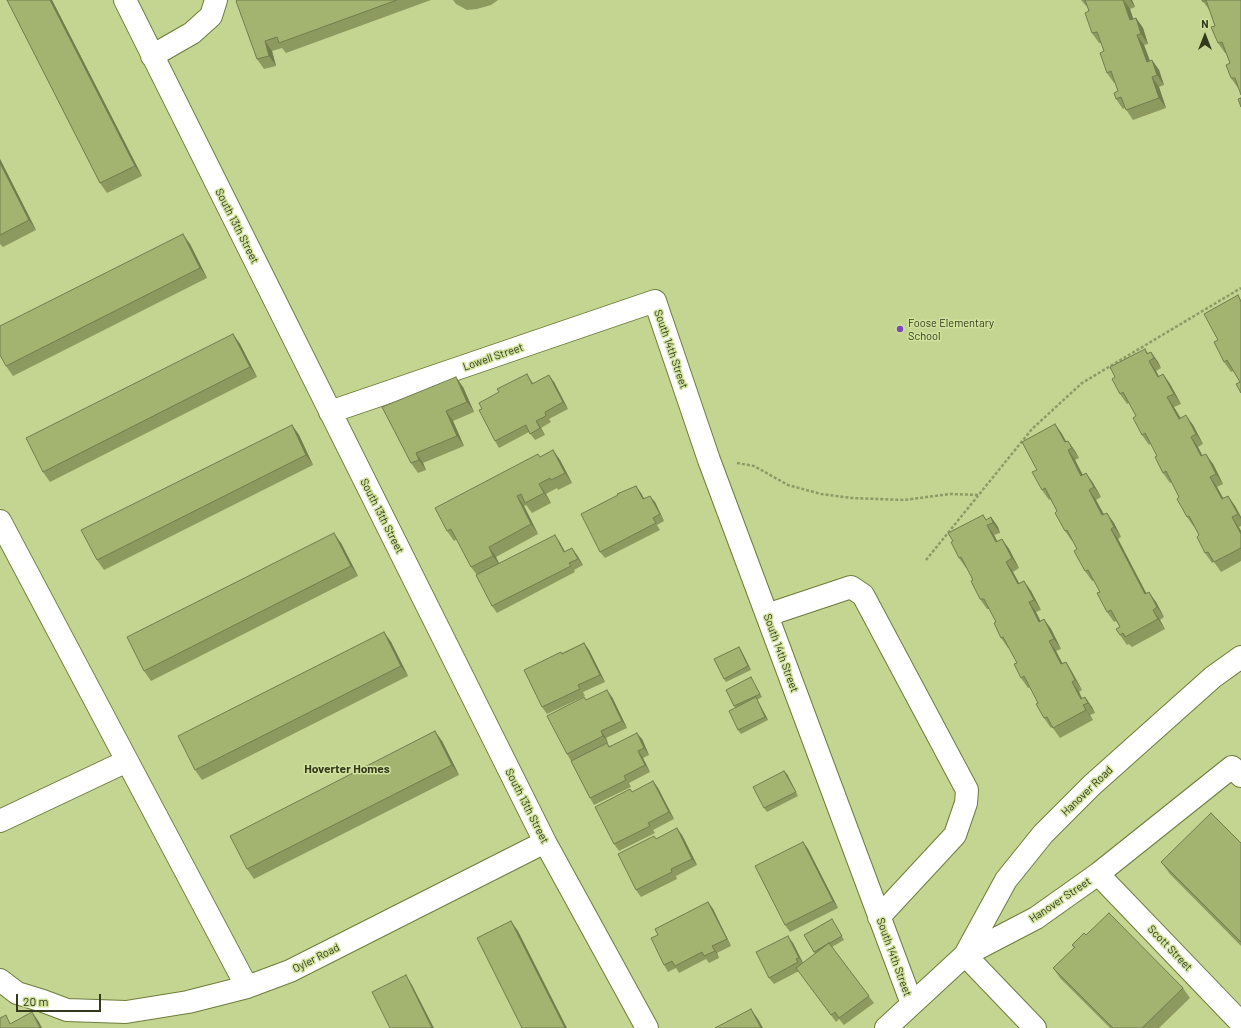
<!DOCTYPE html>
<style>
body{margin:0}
#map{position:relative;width:1241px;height:1028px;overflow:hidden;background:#c4d591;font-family:Barlow,sans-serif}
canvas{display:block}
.north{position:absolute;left:1185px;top:16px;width:40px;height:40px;-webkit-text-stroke:3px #d1e29d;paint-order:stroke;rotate:0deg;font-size:11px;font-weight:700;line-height:16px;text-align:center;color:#32391d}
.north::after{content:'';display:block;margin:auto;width:14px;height:18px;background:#32391d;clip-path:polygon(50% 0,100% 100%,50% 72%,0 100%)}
.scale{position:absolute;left:16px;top:994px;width:85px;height:18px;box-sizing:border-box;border:2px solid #32391d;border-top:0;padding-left:5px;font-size:12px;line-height:14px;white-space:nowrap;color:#32391d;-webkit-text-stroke:3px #d1e29d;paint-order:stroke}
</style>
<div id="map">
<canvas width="1241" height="1028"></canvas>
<div class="north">N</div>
<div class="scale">20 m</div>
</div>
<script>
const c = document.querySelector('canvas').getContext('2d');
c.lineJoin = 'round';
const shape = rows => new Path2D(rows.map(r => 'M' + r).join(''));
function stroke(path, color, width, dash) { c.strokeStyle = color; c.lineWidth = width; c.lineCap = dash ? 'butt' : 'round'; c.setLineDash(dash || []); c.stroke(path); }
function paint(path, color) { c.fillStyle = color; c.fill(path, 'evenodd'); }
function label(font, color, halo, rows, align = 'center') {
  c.font = font + ' Barlow,sans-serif'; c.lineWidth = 3; c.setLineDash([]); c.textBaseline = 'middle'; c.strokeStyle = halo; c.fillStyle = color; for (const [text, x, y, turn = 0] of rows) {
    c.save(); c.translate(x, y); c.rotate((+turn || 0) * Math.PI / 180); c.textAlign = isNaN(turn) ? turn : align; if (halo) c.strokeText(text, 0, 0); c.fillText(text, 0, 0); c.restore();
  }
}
const path = shape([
 [737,463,754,466,788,485,821,494,852,498,904,500,950,494,979,495],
 [926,560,1032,429,1082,383,1241,288]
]);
const minor = shape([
 [125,0,545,842,647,1028],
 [152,56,192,33,211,16,216,0],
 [330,412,655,301,709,460,912,1004],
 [0,521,247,987],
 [767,615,851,587,863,595,967,790,966,803,955,835,879,917],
 [0,821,127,761],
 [1098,874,1241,1023],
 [965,955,1006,880,1043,834,1092,785,1213,677,1241,657],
 [965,955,1035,1028],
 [0,980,17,993,43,1001,67,1010,126,1012,188,1002,247,987,290,971,545,842],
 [886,1028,965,955,1036,918,1098,874,1232,767,1241,776]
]);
const wall = shape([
 [7,0,52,0,142,176,107,193,100,183],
 [237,0,431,0,286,53,282,48,272,51,276,66,264,69,257,59],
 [453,0,498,0,491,5,477,9,467,10,456,4],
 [1081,0,1132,0,1135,7,1130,9,1133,19,1136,18,1143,28,1148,44,1144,45,1150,61,1152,60,1159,70,1164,85,1159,87,1166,108,1133,120,1125,108,1123,109,1116,99,1118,91,1115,83,1114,83,1107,73,1104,51,1101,43,1099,43,1092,33,1089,11,1087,6,1086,6],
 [1202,0,1241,0,1238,88,1231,78,1230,63,1226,53,1225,53,1218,43,1215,26,1210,11],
 [0,159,36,230,3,247,0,244],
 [190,244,207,278,13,376,6,366],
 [1238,295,1241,300,1241,393,1240,382,1233,371,1231,372,1224,362,1218,340],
 [233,334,240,344,257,377,50,482,43,472],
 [1145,349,1148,353,1151,352,1158,362,1161,368,1156,371,1159,377,1163,374,1170,384,1181,404,1174,407,1181,418,1193,425,1203,444,1198,447,1202,456,1213,464,1223,484,1217,487,1223,498,1228,496,1235,506,1241,517,1241,526,1239,527,1241,531,1241,561,1221,572,1214,562,1212,563,1205,553,1199,535,1194,526,1194,527,1187,517,1179,497,1172,482,1170,483,1163,473,1157,456,1151,443,1149,445,1142,435,1136,416,1129,403,1127,404,1120,394,1115,377],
 [527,374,533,383,554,382,568,409,549,419,551,422,541,428,545,435,535,440,529,432,499,448,495,441,482,409,499,392],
 [463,387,474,412,453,421,464,446,423,463,426,470,418,473,411,463,382,407],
 [1055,424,1062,434,1066,441,1068,441,1075,451,1079,458,1075,460,1083,475,1086,473,1093,483,1101,497,1096,500,1104,514,1114,523,1121,537,1118,539,1146,594,1156,602,1164,617,1160,620,1165,629,1132,647,1129,644,1127,645,1120,635,1120,627,1116,621,1114,622,1107,612,1100,592,1094,580,1092,581,1085,571,1077,549,1073,541,1072,541,1065,531,1057,511,1050,499,1049,500,1042,490,1037,470],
 [292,425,299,435,313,465,104,570,97,560],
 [553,450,560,460,572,483,558,490,557,488,546,494,551,503,532,513,526,505,524,506,538,534,496,557,499,563,559,541,565,552,577,555,583,565,574,570,575,572,497,613,492,606,477,575,471,567,457,539,454,541,447,531,540,457],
 [636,486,644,498,655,502,664,521,657,525,660,530,605,558,600,552],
 [991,517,998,527,1000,533,994,535,997,541,1002,539,1009,549,1019,568,1013,572,1019,583,1024,581,1031,591,1041,610,1036,612,1040,621,1044,619,1051,629,1061,649,1056,651,1062,663,1066,662,1072,672,1082,690,1079,692,1082,699,1085,697,1092,707,1095,713,1090,715,1093,720,1060,738,1052,727,1051,728,1044,718,1038,703,1030,687,1028,688,1021,678,1017,663,1009,648,1008,648,1001,638,996,622,989,609,987,609,980,599,973,580,967,568,966,568,959,558,986,520],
 [341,543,358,576,151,681,144,671],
 [384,632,391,642,408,676,202,780,195,770],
 [584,643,589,650,605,682,583,692,585,696,547,714,542,707,562,653],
 [739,647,741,650,751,670,726,682,724,679],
 [751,677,762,697,757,700,768,720,741,734,738,730,735,708,734,706],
 [612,697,627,728,606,738,608,743,607,743,609,746,642,739,649,755,643,758,650,772,629,783,631,787,594,805,590,798,571,761,567,754,586,700],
 [442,741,459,775,254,879,247,869],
 [787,774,798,796,767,812,764,808],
 [653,781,658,788,674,819,653,830,655,833,619,851,614,844,630,789,632,792],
 [682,835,697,865,676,876,677,879,641,897,636,890,656,839],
 [803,842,808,849,838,908,790,932,785,925],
 [1241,843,1241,946,1170,874,1161,862],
 [708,902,713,909,731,946,717,953,719,958,709,963,706,959,679,973,676,968,668,972,664,965,658,935],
 [832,919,844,940,832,947,874,1003,844,1025,839,1019,836,1022,799,971,774,984,769,978,793,943,803,963,815,954,804,935],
 [1072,945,1183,988,1190,998,1159,1028,1110,1028,1060,978,1053,968,1074,948]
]);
const shadedWall = shape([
 [50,0,52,0,142,176,135,166],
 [1124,0,1130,9,1137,30,1130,20],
 [1130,0,1132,0,1135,7],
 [1136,18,1143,28,1148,44,1141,34],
 [1137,35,1144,45,1154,72,1147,62],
 [265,41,272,51,276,66,269,56],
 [1152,60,1159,70,1164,85,1157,75],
 [1152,77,1159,87,1166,108,1159,98],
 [0,159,36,230,29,220,0,163],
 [183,234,190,244,207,278,200,268],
 [233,334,240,344,257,377,250,367],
 [1151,352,1158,362,1161,368,1154,358],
 [1149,361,1156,371,1165,387,1158,377],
 [1163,374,1170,384,1181,404,1174,394],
 [549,375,554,382,568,409,563,402],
 [456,377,463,387,474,412,467,402],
 [1167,397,1174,407,1186,429,1179,419],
 [446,411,453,421,464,446,457,436],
 [1186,415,1193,425,1203,444,1196,434],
 [536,421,541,428,545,435,540,428],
 [1055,424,1062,434,1070,449,1065,442],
 [292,425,299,435,313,465,306,455],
 [1191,437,1198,447,1208,466,1201,456],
 [1068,441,1075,451,1079,458,1072,448],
 [553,450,560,460,572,483,565,473],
 [1068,450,1075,460,1088,486,1081,476],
 [416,453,423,463,426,470,419,460],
 [1206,454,1213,464,1223,484,1216,474],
 [1086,473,1093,483,1101,497,1094,487],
 [1210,477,1217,487,1229,509,1222,499],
 [539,484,546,494,551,503,544,493],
 [636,486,641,493,648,506,643,499],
 [1089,490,1096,500,1109,525,1102,515],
 [517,496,524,506,538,534,531,524],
 [650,496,655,502,664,521,660,514],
 [1228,496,1235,506,1241,517,1241,519,1238,514],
 [1107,513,1114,523,1121,537,1114,527],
 [991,517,998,527,1000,533,993,523],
 [1232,517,1241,531,1241,534],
 [987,525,994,535,1003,552,996,542],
 [1111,529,1118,539,1152,604,1145,594],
 [334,533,341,543,358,576,351,566],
 [555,535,559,541,569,559,564,552],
 [1002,539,1009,549,1019,568,1012,558],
 [489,547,496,557,500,566,493,556],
 [572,548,577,555,583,565,578,559],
 [1006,562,1013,572,1025,594,1018,584],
 [1024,581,1031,591,1041,610,1034,600],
 [1149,592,1156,602,1164,617,1157,607],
 [1029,602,1036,612,1046,632,1039,622],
 [1153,610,1160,620,1165,629,1158,619],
 [1044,619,1051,629,1061,649,1054,639],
 [384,632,391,642,408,676,401,666],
 [1049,641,1056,651,1068,674,1061,664],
 [584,643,589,650,605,682,600,675],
 [739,647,741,650,751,670,748,666],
 [1066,662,1072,672,1082,690,1075,680],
 [1072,682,1079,692,1085,704,1081,699],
 [607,690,612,697,627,728,622,721],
 [756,697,758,701,768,720,765,717],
 [1085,697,1092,707,1095,713,1088,703],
 [1083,705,1090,715,1093,720,1086,710],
 [435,731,442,741,459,775,452,765],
 [601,731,606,738,608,743,603,736],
 [637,733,642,739,649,755,644,748],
 [638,751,643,758,650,772,645,765],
 [784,771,787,774,798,796,796,792],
 [653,781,658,788,674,819,669,812],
 [677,828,682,835,697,865,692,859],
 [803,842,808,849,838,908,833,901],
 [708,902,713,909,731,946,727,939],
 [511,921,518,931,567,1028,565,1028],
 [788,936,793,943,804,965,799,958],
 [712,946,717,953,719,958,715,951],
 [406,975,412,985,434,1028,432,1028],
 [751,1009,758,1019,763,1028,761,1028],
 [32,1012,39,1022,42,1028,40,1028]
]);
const building = shape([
 [7,0,50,0,135,166,100,183,7,0],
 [237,0,397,0,279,43,277,37,265,41,269,56,257,59,236,1,237,0],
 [1085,0,1123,0,1130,20,1136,18,1141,34,1137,35,1147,62,1152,60,1157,75,1152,77,1159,98,1126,110,1121,97,1116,99,1114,93,1118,91,1111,71,1107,73,1100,53,1104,51,1097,32,1092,33,1085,13,1089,11,1085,0],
 [1202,0,1241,0,1241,95,1235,78,1231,78,1226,65,1230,63,1222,42,1218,43,1211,27,1215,26,1206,0,1203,2,1202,0],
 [1241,98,1241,107,1238,99,1241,98],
 [0,163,29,220,0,235,0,163],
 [183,234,200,268,6,366,0,355,0,326,183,234],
 [1238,295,1241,302,1241,393,1236,384,1240,382,1227,360,1224,362,1214,342,1218,340,1204,314,1238,295],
 [233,334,250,367,43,472,26,438,233,334],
 [1145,349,1147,354,1151,352,1154,358,1149,361,1158,377,1163,374,1174,394,1167,397,1179,419,1186,415,1196,434,1191,437,1201,456,1206,454,1216,474,1210,477,1222,499,1228,496,1238,514,1232,517,1241,534,1241,548,1214,562,1208,552,1205,553,1197,537,1199,535,1189,516,1187,517,1177,499,1179,497,1166,471,1163,473,1155,457,1157,456,1145,433,1142,435,1133,418,1136,416,1123,392,1120,394,1112,379,1115,377,1110,367,1145,349],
 [527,374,532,384,549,375,563,402,545,412,546,416,536,421,540,428,530,434,526,425,495,441,479,410,482,409,479,403,499,392,497,389,527,374],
 [456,377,467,402,446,411,457,436,416,453,419,460,411,463,382,407,456,377],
 [1055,424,1065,442,1068,441,1072,448,1068,450,1081,476,1086,473,1094,487,1089,490,1102,515,1107,513,1114,527,1111,529,1145,594,1149,592,1157,607,1153,610,1158,619,1125,637,1123,633,1120,635,1116,629,1120,627,1111,610,1107,612,1097,593,1100,592,1088,570,1085,571,1074,551,1077,549,1067,530,1065,531,1055,513,1057,511,1045,488,1042,490,1032,472,1037,470,1022,442,1055,424],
 [292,425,306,455,97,560,81,530,292,425],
 [553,450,565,473,551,480,550,478,539,484,544,493,525,503,521,494,517,496,531,524,489,547,493,556,471,567,451,529,447,531,435,508,538,454,540,457,553,450],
 [636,486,643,499,650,496,660,514,653,518,656,523,600,552,581,514,618,495,617,494,636,486],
 [983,515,986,520,991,517,993,523,987,525,996,542,1002,539,1012,558,1006,562,1018,584,1024,581,1034,600,1029,602,1039,622,1044,619,1054,639,1049,641,1061,664,1066,662,1075,680,1072,682,1081,699,1085,697,1088,703,1083,705,1086,710,1053,728,1047,717,1044,718,1036,704,1038,703,1024,676,1021,678,1014,664,1017,663,1003,637,1001,638,994,623,996,622,984,599,980,599,971,581,973,580,961,557,959,558,951,542,953,541,948,533,983,515],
 [334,533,351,566,144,671,127,637,334,533],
 [555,535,564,552,572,548,578,559,569,563,571,566,492,606,476,575,555,535],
 [384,632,401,666,195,770,178,736,384,632],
 [584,643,600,675,578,685,580,689,542,707,524,670,561,652,562,654,584,643],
 [739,647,748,666,724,679,714,659,739,647],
 [751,677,760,694,734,706,726,690,751,677],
 [607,690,622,721,601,731,603,736,567,754,547,716,584,697,586,700,607,690],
 [756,697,765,717,738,730,729,711,756,697],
 [435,731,452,765,247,869,230,836,435,731],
 [637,733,644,748,638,751,645,765,624,776,626,780,590,798,571,761,607,743,609,747,637,733],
 [784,771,796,792,764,808,753,787,784,771],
 [653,781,669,812,648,823,650,826,614,844,595,807,630,789,632,792,653,781],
 [1211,813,1241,843,1241,942,1161,862,1211,813],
 [677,828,692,859,671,869,672,872,636,890,618,854,654,836,656,839,677,828],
 [803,842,833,901,785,925,755,866,803,842],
 [708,902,727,939,712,946,715,951,704,956,702,952,675,966,672,961,664,965,651,938,658,935,655,929,708,902],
 [1109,913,1183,988,1142,1028,1113,1028,1053,968,1075,947,1072,945,1084,933,1086,935,1109,913],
 [832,919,842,936,830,943,829,943,814,952,804,935,832,919],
 [511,921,565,1028,522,1028,477,938,511,921],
 [788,936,799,958,796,959,798,962,769,978,756,952,788,936],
 [829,943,869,996,839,1018,835,1012,831,1015,796,968,829,943],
 [406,975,432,1028,390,1028,372,992,406,975],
 [751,1009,761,1028,715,1028,751,1009],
 [32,1012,40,1028,0,1028,0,1018,6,1015,10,1024,32,1012]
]);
const markers = [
 [900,329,4,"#7a47bf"]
];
const streetNames = [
 ["South 13th Street",237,226,63],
 ["South 14th Street",671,349,71],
 ["Lowell Street",493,357,-19],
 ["South 13th Street",382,516,63],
 ["South 14th Street",781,653,70],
 ["Hanover Road",1087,791,-44],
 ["South 13th Street",527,806,63],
 ["Hanover Street",1060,900,-34],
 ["Scott Street",1170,948,46],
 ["South 14th Street",894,957,70],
 ["Oyler Road",316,958,-27]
];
const poiNames = [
 ["Foose Elementary",908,323],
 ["School",908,336]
];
const neighbourhoodNames = [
 ["Hoverter Homes",347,769]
];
stroke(minor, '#6e7c3b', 24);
stroke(path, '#8d9a65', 2.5, [3, 2]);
stroke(minor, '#fff', 22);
paint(wall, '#8c9a60');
paint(shadedWall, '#727d4e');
paint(building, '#a3b370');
stroke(building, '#727d4e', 1);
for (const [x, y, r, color] of markers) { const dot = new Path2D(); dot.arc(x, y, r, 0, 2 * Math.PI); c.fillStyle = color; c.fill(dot); stroke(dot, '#d1e29d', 1.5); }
label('11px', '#32391d', '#d1e29d', streetNames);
label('11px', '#32391d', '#d1e29d', poiNames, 'left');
label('bold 12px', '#32391d', '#d1e29d', neighbourhoodNames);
</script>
